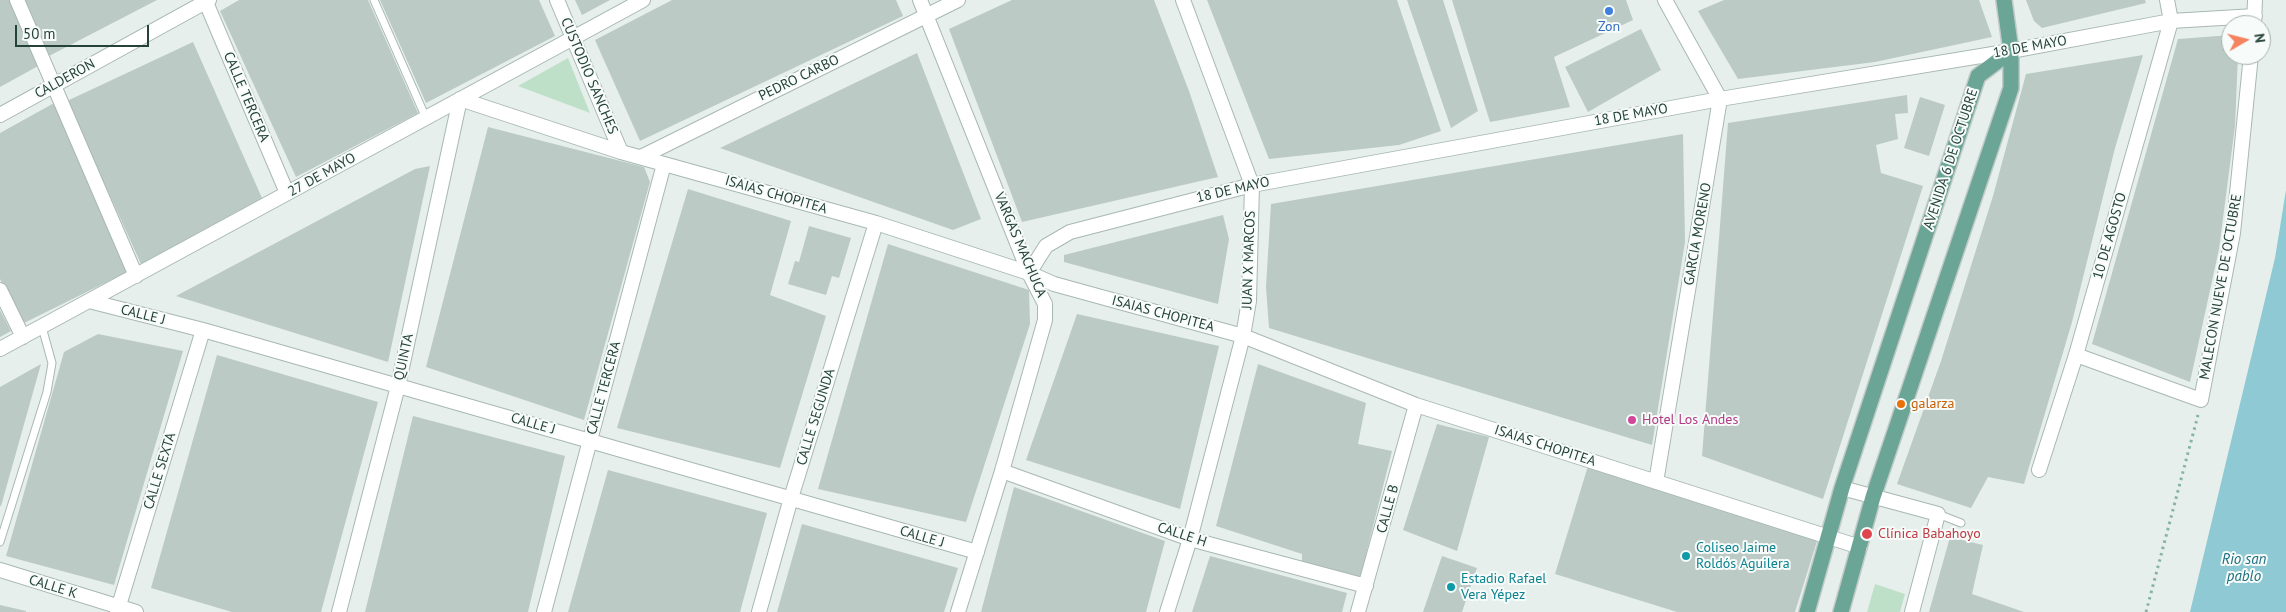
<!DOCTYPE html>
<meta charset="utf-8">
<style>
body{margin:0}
#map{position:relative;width:2286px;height:612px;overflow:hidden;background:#e6efeb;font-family:"PT Sans",sans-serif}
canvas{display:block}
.north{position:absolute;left:2221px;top:15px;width:50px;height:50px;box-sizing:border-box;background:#f7fbf9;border:1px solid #a3b1ad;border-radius:50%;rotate:82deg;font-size:14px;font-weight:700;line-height:20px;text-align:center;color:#24423a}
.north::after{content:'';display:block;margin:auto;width:18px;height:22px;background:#f4845f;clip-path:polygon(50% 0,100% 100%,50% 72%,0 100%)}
.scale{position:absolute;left:15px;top:25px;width:134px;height:22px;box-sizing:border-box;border:2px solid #24423a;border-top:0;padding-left:6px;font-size:15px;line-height:18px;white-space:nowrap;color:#24423a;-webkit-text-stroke:4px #f7fbf9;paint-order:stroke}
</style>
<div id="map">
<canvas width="2286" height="612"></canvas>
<div class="north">N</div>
<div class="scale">50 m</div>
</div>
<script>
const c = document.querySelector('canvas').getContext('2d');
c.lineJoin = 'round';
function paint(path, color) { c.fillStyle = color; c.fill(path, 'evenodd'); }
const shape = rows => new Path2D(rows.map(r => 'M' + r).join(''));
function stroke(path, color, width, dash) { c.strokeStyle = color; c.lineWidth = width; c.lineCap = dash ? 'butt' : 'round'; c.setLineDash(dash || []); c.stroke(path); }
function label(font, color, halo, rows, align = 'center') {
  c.font = font + ' "PT Sans",sans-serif'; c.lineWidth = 4; c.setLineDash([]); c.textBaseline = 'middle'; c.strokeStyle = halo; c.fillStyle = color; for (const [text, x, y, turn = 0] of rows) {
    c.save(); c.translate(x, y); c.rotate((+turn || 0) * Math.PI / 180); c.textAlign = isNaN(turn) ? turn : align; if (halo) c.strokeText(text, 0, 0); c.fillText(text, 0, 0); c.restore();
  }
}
const green = shape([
 [568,58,590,113,518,86],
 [1875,584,1905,594,1900,612,1867,612]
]);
const water = shape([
 [2286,190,2286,612,2190,612,2275,258]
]);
const building = shape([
 [0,0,10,0,40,65,0,87],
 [25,0,157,0,49,56],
 [239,0,368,0,418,113,296,177,220,11],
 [380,0,539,0,555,36,426,103],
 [575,0,610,0,582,15],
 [672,0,896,0,903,16,640,141,595,40],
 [1012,0,1154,0,1189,91,1218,177,1022,222,949,29],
 [1207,0,1397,0,1441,131,1399,145,1269,159],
 [1407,0,1443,0,1478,111,1451,128],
 [1452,0,1626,0,1633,20,1554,57,1570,107,1490,122],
 [1724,0,1979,0,1992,37,1875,62,1738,79,1698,11],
 [2026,0,2145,0,2146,3,2042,28,2034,21],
 [1641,29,1661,70,1588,112,1565,67],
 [2231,35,2231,55,2238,55,2235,126,2219,249,2190,382,2092,344,2178,39],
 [193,42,262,198,141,264,67,101],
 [917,53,981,219,953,230,720,148],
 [2143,55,2115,148,2072,322,2024,484,1988,477,1971,508,1897,484,1941,361,1993,196,2026,74],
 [1907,95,1908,113,1895,114,1898,139,1876,145,1881,173,1923,186,1823,499,1702,456,1728,123],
 [1920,97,1945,105,1929,156,1904,148],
 [56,102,129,271,22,324,0,279,0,133],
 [488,127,644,167,650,182,584,420,426,367],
 [1683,134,1685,242,1652,445,1269,328,1266,287,1271,204],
 [430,166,388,362,176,296,415,169],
 [688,189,791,221,770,295,826,316,780,468,617,428],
 [1223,215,1229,239,1218,304,1064,262,1064,255],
 [809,226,851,238,839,278,832,276,826,295,788,284,795,261,799,262],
 [888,244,1029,290,1030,324,966,522,818,489],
 [0,310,11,331,0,337],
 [1077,314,1219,346,1180,509,1026,460],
 [98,334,183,351,114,585,6,556,64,352],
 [217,355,378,402,321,612,232,612,151,588],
 [41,364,1,506,0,506,0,387],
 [1258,364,1366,403,1358,444,1392,451,1360,578,1302,561,1302,554,1216,526],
 [413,416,565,456,528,612,365,612],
 [1437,424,1489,437,1457,551,1403,530],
 [1588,466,1818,538,1795,612,1677,612,1555,574],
 [608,470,767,513,740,612,568,612],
 [1014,487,1165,541,1146,612,981,612],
 [802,524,958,568,944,612,777,612],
 [1950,537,1983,545,1972,594,2024,612,1929,612],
 [1210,556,1347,593,1342,612,1192,612],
 [1442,556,1477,568,1462,612,1423,612],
 [0,605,26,611,26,612,0,612]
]);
const path = shape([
 [2146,612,2198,415]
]);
const lane = shape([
 [374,0,426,118],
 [1938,514,1961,523],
 [0,542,47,392,52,363,42,327]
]);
const street = shape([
 [17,0,136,276],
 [205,0,287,193],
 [557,0,621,152],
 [920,0,1029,273,1045,304,1045,320,1002,471,958,612],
 [2254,24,2255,0],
 [0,115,209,0],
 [641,157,958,0],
 [1029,273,1046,246,1070,232,1252,185,1720,99,2011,51,2171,21,2255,16],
 [0,290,23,337],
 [89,301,203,330,977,552],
 [0,349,643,0],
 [2076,355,2201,400,2233,233,2251,55],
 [2039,470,2076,355,2171,21,2167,0],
 [1002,471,1190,539,1366,586],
 [1656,482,1720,99,1665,0],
 [1842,488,1938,514,1912,612],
 [0,570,136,612],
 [117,612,203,330],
 [339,612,398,386,460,99,621,152,876,223,1029,273,1054,284,1243,336,1416,405,1860,547],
 [544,612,664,164],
 [759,612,791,498,876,223],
 [1167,612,1190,539,1243,336,1249,301,1252,185,1183,0],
 [1358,612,1416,405]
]);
const primary = shape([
 [1807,612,1842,488,1978,76,2011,51],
 [1841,612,1873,497,2011,88,2011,51,2004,0]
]);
const markers = [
 [1609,11,5,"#3f7fe0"],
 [1901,404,5,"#e8710a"],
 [1632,420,5,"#d1479c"],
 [1867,534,6,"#e0444e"],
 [1686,556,5,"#0f9aa8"],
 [1451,587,5,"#0f9aa8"]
];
const shopNames = [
 ["Zon",1609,27]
];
const streetNames = [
 ["18 DE MAYO",2030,47,-10],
 ["CUSTODIO SANCHES",589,76,67],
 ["PEDRO CARBO",799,78,-26],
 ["CALDERON",65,79,-29],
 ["CALLE TERCERA",246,97,67],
 ["18 DE MAYO",1631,115,-10],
 ["AVENIDA 6 DE OCTUBRE",1951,159,-72],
 ["27 DE MAYO",322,175,-29],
 ["18 DE MAYO",1233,190,-13],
 ["ISAIAS CHOPITEA",776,195,16],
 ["GARCIA MORENO",1698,234,-80],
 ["10 DE AGOSTO",2110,236,-74],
 ["VARGAS MACHUCA",1020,245,67],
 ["JUAN X MARCOS",1249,260,-88],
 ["MALECON NUEVE DE OCTUBRE",2221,287,-80],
 ["ISAIAS CHOPITEA",1163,314,15],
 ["CALLE J",143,315,14],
 ["QUINTA",404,357,-78],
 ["CALLE TERCERA",604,388,-75],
 ["CALLE SEGUNDA",816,417,-73],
 ["CALLE J",533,424,16],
 ["ISAIAS CHOPITEA",1545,446,18],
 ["CALLE SEXTA",160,471,-73],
 ["CALLE B",1388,509,-75],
 ["CALLE H",1182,535,18],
 ["CALLE J",922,537,16],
 ["CALLE K",53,587,17]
];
const foodNames = [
 ["galarza",1911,404]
];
const hotelNames = [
 ["Hotel Los Andes",1642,420]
];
const healthNames = [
 ["Clínica Babahoyo",1878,534]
];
const cultureNames = [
 ["Coliseo Jaime",1696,548],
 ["Roldós Aguilera",1696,564],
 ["Estadio Rafael",1461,579],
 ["Vera Yépez",1461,595]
];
const waterNames = [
 ["Rio san",2244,560],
 ["pablo",2244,577]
];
paint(green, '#bfe0c8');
paint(water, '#8ec9d4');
paint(building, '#bbcac4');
stroke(lane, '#a8b8b2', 9);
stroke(street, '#a8b8b2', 16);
stroke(primary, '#c2cac8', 18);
stroke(path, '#86b3a5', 3, [2.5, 4]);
stroke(lane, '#fff', 7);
stroke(street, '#fff', 14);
stroke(primary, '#6aa596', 15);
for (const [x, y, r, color] of markers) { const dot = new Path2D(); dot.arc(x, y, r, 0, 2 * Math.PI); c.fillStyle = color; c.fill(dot); stroke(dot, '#f7fbf9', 2); }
label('14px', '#366cbe', '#f7fbf9', shopNames);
label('14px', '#24423a', '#f7fbf9', streetNames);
label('14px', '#c56008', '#f7fbf9', foodNames, 'left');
label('14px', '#b23c85', '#f7fbf9', hotelNames, 'left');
label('14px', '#be3a42', '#f7fbf9', healthNames, 'left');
label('14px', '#0d838f', '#f7fbf9', cultureNames, 'left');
label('italic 15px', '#1c6f80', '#f7fbf9', waterNames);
</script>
